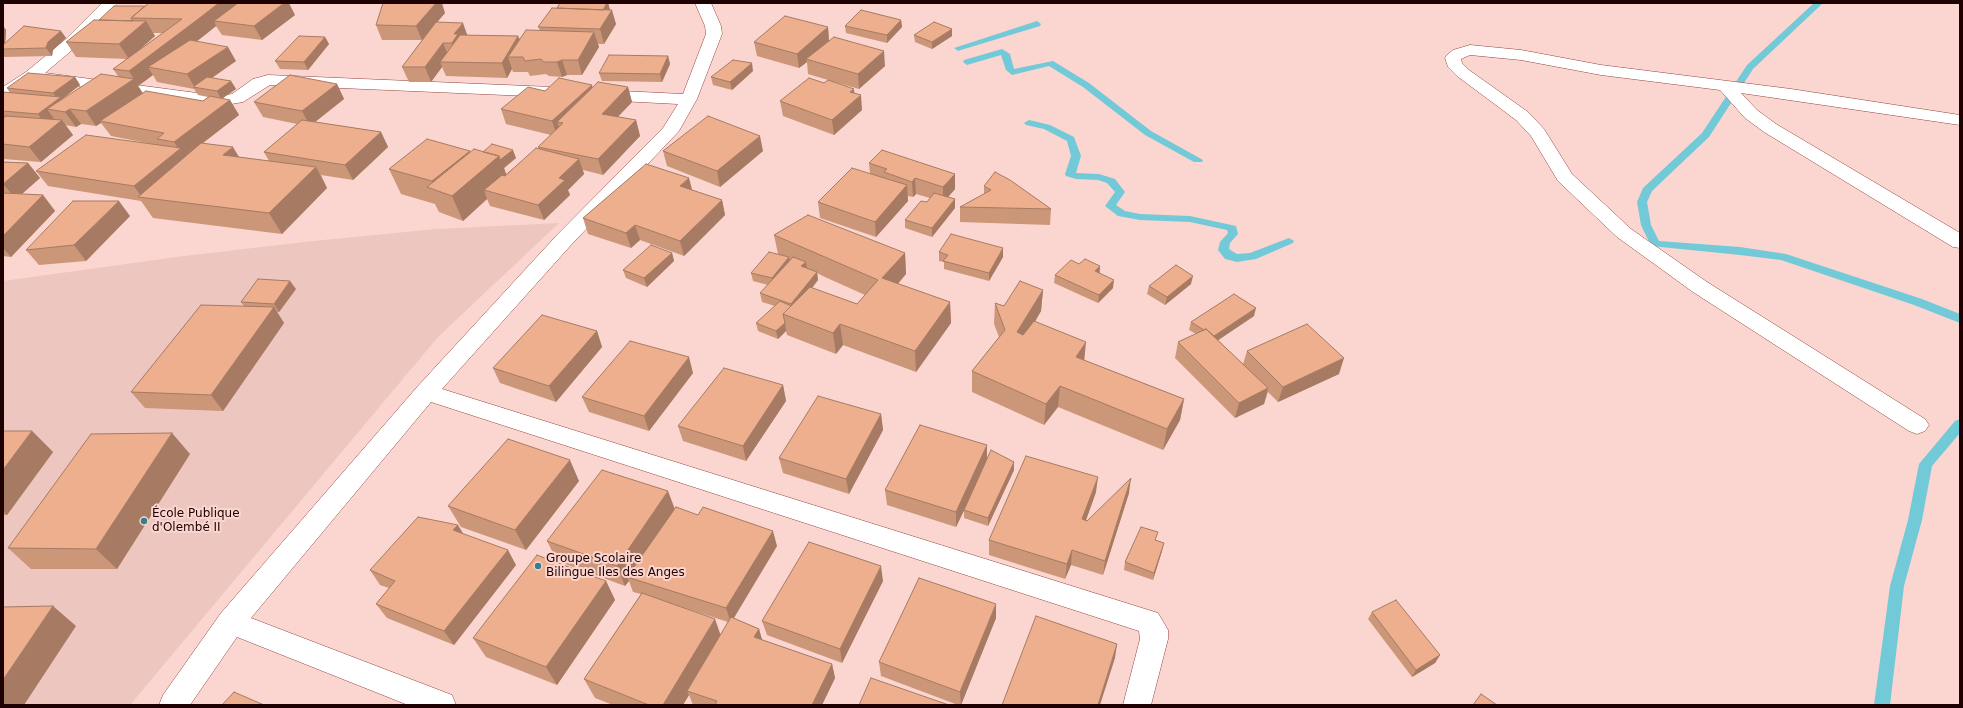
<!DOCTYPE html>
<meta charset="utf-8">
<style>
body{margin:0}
#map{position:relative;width:1963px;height:708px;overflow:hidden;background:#fbd6d0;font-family:"DejaVu Sans",sans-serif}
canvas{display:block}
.frame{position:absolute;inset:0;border:4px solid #1e0201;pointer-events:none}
</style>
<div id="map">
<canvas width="1963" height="708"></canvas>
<div class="frame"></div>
</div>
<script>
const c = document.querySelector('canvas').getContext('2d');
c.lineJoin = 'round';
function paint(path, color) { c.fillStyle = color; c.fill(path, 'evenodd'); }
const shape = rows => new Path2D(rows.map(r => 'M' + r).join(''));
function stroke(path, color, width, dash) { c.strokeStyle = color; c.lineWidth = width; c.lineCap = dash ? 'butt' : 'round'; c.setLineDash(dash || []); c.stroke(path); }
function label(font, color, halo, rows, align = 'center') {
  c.font = font + ' "DejaVu Sans",sans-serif'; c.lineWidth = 4; c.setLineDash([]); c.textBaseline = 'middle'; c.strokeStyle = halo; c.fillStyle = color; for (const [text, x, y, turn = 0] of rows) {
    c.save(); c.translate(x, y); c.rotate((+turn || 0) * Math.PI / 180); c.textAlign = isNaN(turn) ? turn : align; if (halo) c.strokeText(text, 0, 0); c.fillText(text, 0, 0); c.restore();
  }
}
const built = shape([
 [559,223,438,337,130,705,3,705,3,281,184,256,313,241,436,229]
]);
const stream = shape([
 [1814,3,1823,3,1753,69,1709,137,1652,191,1647,202,1651,225,1659,241,1740,247,1786,254,1922,299,1960,314,1960,323,1914,305,1781,260,1740,255,1651,246,1641,225,1637,202,1643,188,1702,133,1747,65,1814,3],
 [1037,21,1041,24,1040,26,961,50,958,51,954,48,1037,21],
 [1002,49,1010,54,1014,69,1053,61,1089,83,1151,131,1203,160,1202,162,1194,162,1145,135,1083,87,1049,66,1012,75,1006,70,1001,55,967,65,963,62,964,60,1002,49],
 [1029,120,1050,125,1074,137,1081,156,1076,173,1099,174,1115,179,1125,192,1116,205,1125,211,1140,214,1190,216,1236,226,1238,234,1230,243,1229,249,1237,254,1250,253,1289,238,1294,241,1293,243,1256,259,1237,262,1225,259,1218,250,1220,242,1228,233,1227,230,1190,222,1140,220,1118,216,1105,206,1115,192,1107,183,1098,180,1076,179,1066,176,1065,174,1071,156,1067,141,1044,129,1026,125,1024,123,1029,120],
 [1960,419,1960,433,1932,466,1922,520,1904,586,1890,705,1874,705,1890,586,1908,520,1919,464,1955,421,1960,419]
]);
const minor = shape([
 [102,3,118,3,78,45,45,73,220,96,232,94,253,79,268,75,552,87,558,88,560,92,558,96,552,97,270,85,243,102,220,106,47,82,41,81,39,77,9,99,3,100,3,87,26,72,66,39,102,3],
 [695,3,711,3,721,26,722,34,697,99,679,131,571,245,442,389,1158,613,1168,630,1168,639,1151,705,1123,705,1140,639,1139,631,431,402,251,618,452,695,456,705,408,705,237,637,190,705,159,705,163,695,221,613,418,386,557,235,663,128,678,104,600,100,594,99,592,95,594,91,600,90,683,94,706,34,705,26,695,3],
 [1470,45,1521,50,1601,65,1791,89,1960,115,1960,125,1741,93,1757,110,1776,124,1960,233,1960,248,1953,247,1764,132,1745,118,1720,90,1601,75,1521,60,1470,55,1461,59,1462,63,1469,70,1528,112,1544,129,1572,174,1631,229,1707,282,1925,419,1929,425,1925,431,1917,434,1909,431,1693,292,1617,237,1558,181,1531,136,1516,120,1457,76,1448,67,1445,58,1447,55,1453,50,1470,45]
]);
const wall = shape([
 [149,3,235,3,236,5,295,15,262,40,222,35,216,26,197,41,236,61,212,78,231,81,236,89,222,99,230,100,239,115,203,143,240,157,269,161,264,152,297,124,263,117,254,102,337,84,344,99,315,122,381,132,388,147,353,180,321,175,327,188,282,234,153,218,141,201,48,186,36,171,152,144,111,136,101,123,96,126,81,124,76,127,65,125,73,135,41,162,3,159,3,92,10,93,7,88,75,77,80,85,62,99,118,76,113,69,127,59,76,57,66,42,99,20,145,6],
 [153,33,163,33,136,52,155,36],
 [153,75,157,82,194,89,198,95,208,97,203,101,143,93,138,86],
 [560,3,608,3,610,10,616,24,604,44,598,44,599,47,582,75,567,75,562,77,549,76,546,74,530,76,528,72,513,72,512,69,507,78,446,76,442,67,431,82,409,82,402,67,422,40,382,40,376,25,445,13,437,22,467,35,518,36,520,39,540,30,538,27,557,8],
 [901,20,902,27,887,43,846,33,845,26],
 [3,26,6,30,5,43,61,31,66,38,53,50,52,56,4,57,3,55],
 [828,27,829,41,885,66,859,89,834,82,855,93,862,110,834,135,783,116,780,101,824,83,828,80,808,74,807,62,799,68,757,56,754,42],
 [914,35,952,36,932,49,915,42],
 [325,37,329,44,308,70,280,69,275,61],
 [668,56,670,64,662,82,602,81,599,73],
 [753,71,732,90,713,85,711,77],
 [592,85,592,87,628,87,632,102,618,117,636,120,640,136,603,175,583,170,584,174,568,190,570,195,544,220,490,206,487,199,463,221,439,212,435,204,401,194,389,169,470,151,470,152,483,152,516,158,504,168,506,174,539,148,538,147,551,135,506,124,501,109,545,91],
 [663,151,763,151,720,187,667,166],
 [3,162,28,163,40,178,22,194,43,195,55,211,11,257,3,256],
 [869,163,955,174,955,189,948,197,955,199,955,208,932,237,905,228,905,220,927,202,930,198,916,194,913,197,908,196,908,201,876,237,820,218,818,202,870,173],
 [984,186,1051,209,1050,225,960,222,960,207,984,194],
 [692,190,722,200,725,215,684,256,640,240,631,248,588,234,583,218],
 [130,216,86,261,39,265,26,250],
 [774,235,905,253,906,274,898,284,950,302,951,323,916,372,843,345,836,354,787,335,786,331,778,339,758,331,756,323,775,306,762,302,760,293,768,285,753,281,751,273,778,254],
 [817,273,825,277,865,295,857,304,812,288,818,280],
 [939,252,1003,257,989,281,944,269,944,262,939,261],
 [672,253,674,261,647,287,626,278,623,270],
 [1079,264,1100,266,1100,273,1113,288,1098,303,1054,283,1055,275],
 [1191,284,1165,305,1147,294,1149,286],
 [296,289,279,312,277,312,284,323,223,411,145,408,131,392,244,306,241,302],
 [1043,290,1041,311,1035,322,1084,360,1184,399,1180,420,1163,450,1058,407,1044,425,972,392,972,371,999,337,994,324,995,303,1004,306],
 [1254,316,1218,340,1243,364,1247,351,1339,374,1278,402,1268,392,1264,404,1235,418,1175,358,1178,342,1196,334,1189,330,1191,322],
 [597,331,602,347,556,402,500,383,493,368],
 [693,373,649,431,589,412,582,397],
 [783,385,786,401,746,461,683,441,678,426],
 [881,414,883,430,849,494,783,473,779,458],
 [3,431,32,431,53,452,7,515,3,515],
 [987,445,987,459,1014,470,988,526,964,518,964,511,956,527,887,505,885,490],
 [190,454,117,569,31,569,8,548],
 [579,481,526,550,461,527,448,506],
 [1096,492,1086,520,1087,521,1129,493,1103,575,1071,565,1065,579,989,555,989,540],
 [675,509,777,546,733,618,759,629,762,640,832,664,835,678,822,705,693,705,689,695,683,705,613,705,595,698,584,679,641,594,633,592,629,581,625,586,557,561,547,541],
 [678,606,728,622,721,635],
 [463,534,516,565,454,645,387,618,376,604,389,588,380,585,370,570],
 [1157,541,1162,551,1153,580,1124,570,1125,562],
 [606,581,615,600,557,685,486,657,473,638],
 [883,581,842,663,767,635,762,621],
 [996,604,996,618,961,705,958,705,881,676,879,662],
 [1372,612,1440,655,1435,663,1412,677,1368,619]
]);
const shadedWall = shape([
 [219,3,235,3,238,8,214,21,216,26,205,35,160,69,148,67,153,75,138,86,129,71],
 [284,3,289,3,295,15,262,40,254,26],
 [436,3,442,3,445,13,422,40,416,26],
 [607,3,608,3,610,10,602,12],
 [612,10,616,24,604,44,600,29],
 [901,20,902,27,887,43,887,35],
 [146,21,155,36,129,59,119,44],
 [463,23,468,37,457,58,452,43,454,34],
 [3,26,6,30,5,49,3,49],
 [828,27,829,42,806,59,807,62,799,68,797,54],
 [952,29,952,36,932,49,932,42],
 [61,31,66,38,53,50,52,56,46,48,48,42],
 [594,32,599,47,582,75,578,60],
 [518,36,523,50,508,57,512,69,507,78,502,63],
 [325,37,329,44,308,70,304,62],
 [443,43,449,57,440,62,442,67,431,82,425,67],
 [228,47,236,61,197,88,195,88,187,74],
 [884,51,885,66,859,89,858,74],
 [668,56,670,64,662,82,660,74],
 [562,60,567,75,562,77,557,62],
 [752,63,753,71,732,90,730,82],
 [75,77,80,85,62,99,81,124,76,127,65,112,47,109,57,123,49,130,38,114,58,99,53,93],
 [134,79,143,94,100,121,101,123,96,126,86,111],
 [231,81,236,89,221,99,217,91],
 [337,84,344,99,310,126,302,111],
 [592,85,596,100,557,122,561,132,557,136,552,121],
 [628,87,632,102,606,129,602,114],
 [854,89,855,100,861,95,862,110,834,135,832,120,850,92],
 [230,100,239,115,186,156,142,198,134,186,179,150,174,142],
 [62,120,73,135,41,162,29,147],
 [636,120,640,136,603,175,598,159],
 [381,132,388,147,353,180,345,165],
 [760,136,763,151,720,187,717,171],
 [233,147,245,167,223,155],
 [513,150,516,158,504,168,508,180,484,190,487,199,463,221,452,196,437,191,432,181,470,151,479,173,499,156],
 [579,159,584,174,568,190,570,195,544,220,538,205,559,178],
 [28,163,40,178,16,199,3,184],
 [316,167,327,188,282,234,269,213],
 [955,174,955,189,943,203,943,187],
 [689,178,693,193,680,186],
 [915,178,916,194,913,197,912,182],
 [907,185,908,201,876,237,875,222],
 [43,195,55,211,11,257,3,248,3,236],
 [955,199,955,208,932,237,932,228],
 [722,200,725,215,684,256,680,241],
 [119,201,130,216,86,261,74,245],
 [635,225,640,240,631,248,626,233],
 [1003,248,1003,257,989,281,989,273],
 [672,253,674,261,647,287,644,278],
 [905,253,906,274,884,299,882,278],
 [789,257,790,265,773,286,772,278],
 [806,262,807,270,801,266],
 [1100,266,1099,274,1095,271],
 [817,272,818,280,793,312,791,304],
 [1193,276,1191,284,1165,305,1167,297],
 [1114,280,1113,288,1098,303,1099,295],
 [290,281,296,289,279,312,274,304],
 [1043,290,1041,311,1016,353,1017,332],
 [950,302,951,323,916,372,915,351],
 [274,307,284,323,223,411,211,395],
 [1256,308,1254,316,1211,345,1213,337],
 [785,323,786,331,778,339,776,331],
 [840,324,843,345,836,354,833,333],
 [597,331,602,347,556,402,549,386],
 [1086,342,1084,363,1076,357],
 [689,357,693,373,649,431,644,416],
 [1344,358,1339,374,1278,402,1283,387],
 [783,385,786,401,746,461,743,446],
 [1060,386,1058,407,1044,425,1046,404],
 [1268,388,1264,404,1235,418,1239,403],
 [1184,399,1180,420,1163,450,1167,429],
 [881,414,883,430,849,494,846,479],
 [32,431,53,452,7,515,3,511,3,470],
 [172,433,190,454,117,569,96,549],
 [987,445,987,460,964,510,956,527,956,512],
 [570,460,579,481,526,550,515,530],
 [1014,462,1014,470,988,526,988,518],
 [1098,477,1096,492,1081,534,1082,519],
 [1131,478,1129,493,1103,575,1105,561],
 [668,491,676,512,627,577,629,581,625,586,617,566],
 [458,525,467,540,453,530],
 [773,531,777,546,731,623,726,608],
 [1164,543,1162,551,1153,580,1154,573],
 [508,550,516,565,454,645,444,631],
 [1072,550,1071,565,1065,579,1067,564],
 [881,566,883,581,842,663,840,649],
 [606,581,615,600,557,685,546,667],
 [996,604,996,618,961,705,960,692],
 [53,606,76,626,24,705,3,705,3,680],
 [715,619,722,639,687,691,689,695,683,705,663,705],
 [759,629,763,643,754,637],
 [1117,644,1115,658,1100,705,1098,705],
 [1440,655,1435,663,1412,677,1416,670],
 [832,664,835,678,822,705,812,705]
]);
const building = shape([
 [149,3,219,3,197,20,129,71,113,69,182,19,131,18,149,3],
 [238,3,284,3,254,26,214,21,238,3],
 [383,3,436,3,416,26,376,25,383,3],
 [560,3,607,3,603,10,557,8,560,3],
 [114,6,145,6,131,18,133,21,99,20,114,6],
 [552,8,612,10,600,29,538,27,552,8],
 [861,10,901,20,887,35,845,26,861,10],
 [785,16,828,27,797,54,754,42,785,16],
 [94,20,146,21,119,44,66,42,94,20],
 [436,22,463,23,454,34,458,34,452,43,443,43,425,67,402,67,436,22],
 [934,22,952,29,932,42,914,35,934,22],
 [24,26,61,31,48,42,46,48,3,49,3,45,24,26],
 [526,30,594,32,578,60,562,60,557,62,544,62,541,59,525,61,523,57,508,57,526,30],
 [460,35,518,36,502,63,440,62,460,35],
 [299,36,325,37,304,62,275,61,299,36],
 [834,37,884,51,858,74,806,59,834,37],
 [190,40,228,47,187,74,148,67,190,40],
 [609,55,668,56,660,74,599,73,609,55],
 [733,60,752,63,730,82,711,77,733,60],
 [28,73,75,77,53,93,7,88,28,73],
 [101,74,134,79,86,111,70,109,65,112,47,109,101,74],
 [290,75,337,84,302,111,254,102,290,75],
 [207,77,231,81,217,91,193,87,207,77],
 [559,78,592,85,552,121,501,109,528,87,545,91,559,78],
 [809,78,824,83,828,80,854,89,850,92,861,95,832,120,780,101,809,78],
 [598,82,628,87,602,114,636,120,598,159,538,147,563,123,557,122,598,82],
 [146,91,203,101,210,96,230,100,174,142,157,139,164,133,100,121,146,91],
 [3,92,61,97,38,114,3,111,3,92],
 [6,116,62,120,29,147,3,144,3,118,6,116],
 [708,116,760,136,717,171,663,151,708,116],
 [302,120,381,132,345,165,264,152,302,120],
 [86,135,181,148,134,186,36,171,86,135],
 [427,139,470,151,432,181,389,169,427,139],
 [201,143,233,147,223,155,316,167,269,213,138,197,201,143],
 [492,144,513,150,500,160,499,156,483,152,492,144],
 [536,148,579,159,559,178,565,180,538,205,484,190,502,175,505,176,536,148],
 [474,149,499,156,452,196,427,187,474,149],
 [882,150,955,174,943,187,915,178,912,182,884,172,887,169,869,163,882,150],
 [3,162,28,163,3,184,3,162],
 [646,164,689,178,680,186,722,200,680,241,635,225,626,233,583,218,646,164],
 [852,168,907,185,875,222,818,202,852,168],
 [995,172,1010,180,1051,209,960,207,991,190,984,186,995,172],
 [3,193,43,195,3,236,3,193],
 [934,193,955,199,932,228,905,220,921,201,927,202,934,193],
 [73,201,119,201,74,245,26,250,73,201],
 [808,215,905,253,882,278,950,302,915,351,840,324,833,333,783,314,810,287,857,304,878,280,774,235,808,215],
 [951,234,1003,248,989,273,943,261,948,255,939,252,951,234],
 [651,245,672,253,644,278,623,270,651,245],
 [769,252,789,257,772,278,751,273,769,252],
 [793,257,806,262,801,266,817,272,791,304,760,293,793,257],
 [1085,259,1100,266,1095,271,1114,280,1099,295,1055,275,1071,260,1079,264,1085,259],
 [1176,265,1193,276,1167,297,1149,286,1176,265],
 [258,279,290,281,274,304,241,302,258,279],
 [1020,281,1043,290,1017,332,1023,335,1034,321,1086,342,1076,357,1184,399,1167,429,1060,386,1046,404,972,371,1005,330,995,303,1004,306,1020,281],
 [1234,294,1256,308,1214,336,1206,329,1204,330,1191,322,1234,294],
 [780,301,791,306,783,314,785,323,776,331,756,323,780,301],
 [201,305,274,307,211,395,131,392,201,305],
 [542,315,597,331,549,386,493,368,542,315],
 [1307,324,1344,358,1283,387,1247,351,1307,324],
 [1206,329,1268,388,1239,403,1178,342,1206,329],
 [630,341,689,357,644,416,582,397,630,341],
 [724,368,783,385,743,446,678,426,724,368],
 [818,396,881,414,846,479,779,458,818,396],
 [920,425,987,445,956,512,885,490,920,425],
 [3,431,32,431,3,470,3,431],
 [172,433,96,549,8,548,91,434,172,433],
 [508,439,570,460,515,530,448,506,508,439],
 [991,450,1014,462,988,518,964,510,991,450],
 [1026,456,1098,477,1082,519,1087,521,1131,478,1105,561,1072,550,1067,564,989,540,1026,456],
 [602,470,668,491,617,566,547,541,602,470],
 [676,507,698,515,703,507,773,531,726,608,627,577,676,507],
 [418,517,458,525,453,530,508,550,444,631,376,604,395,581,370,570,418,517],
 [1141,527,1158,532,1155,540,1164,543,1154,573,1125,562,1141,527],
 [809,542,881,566,840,649,762,621,809,542],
 [537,555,606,581,546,667,473,638,537,555],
 [919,578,996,604,960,692,879,662,919,578],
 [642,593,715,619,663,705,649,705,584,679,642,593],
 [1396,600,1440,655,1416,670,1372,612,1396,600],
 [53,606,3,680,3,607,53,606],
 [1036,616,1117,644,1098,705,1002,705,1036,616],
 [731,617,759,629,754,637,832,664,812,705,715,705,717,701,687,691,731,617],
 [871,678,949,705,859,705,871,678],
 [234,692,264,705,222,705,234,692],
 [1481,694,1497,705,1473,705,1481,694]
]);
const markers = [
 [144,521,4,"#387e8a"],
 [538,566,4,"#387e8a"]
];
const poiNames = [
 ["École Publique",152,514],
 ["d'Olembé II",152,528],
 ["Groupe Scolaire",546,559],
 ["Bilingue Iles des Anges",546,573]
];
paint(built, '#edc6bf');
paint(stream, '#72c9d8');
stroke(minor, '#92463b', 1);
paint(minor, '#fff');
paint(wall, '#cc9679');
paint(shadedWall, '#a67a63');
paint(building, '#edaf8d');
stroke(building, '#a67a63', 1);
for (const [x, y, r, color] of markers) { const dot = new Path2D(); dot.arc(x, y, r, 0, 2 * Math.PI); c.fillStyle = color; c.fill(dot); stroke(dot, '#fbd6d0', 1.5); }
label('12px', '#1e0201', '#fbd6d0', poiNames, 'left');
</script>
